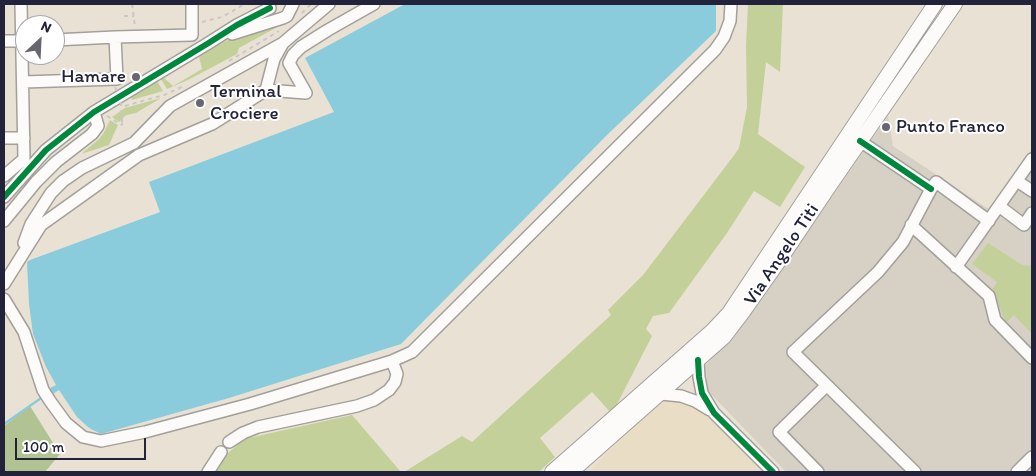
<!DOCTYPE html>
<style>
body{margin:0}
#map{position:relative;width:1036px;height:476px;overflow:hidden;background:#e9e2d4;font-family:Itim,sans-serif}
canvas{display:block}
.frame{position:absolute;inset:0;border:5px solid #22223b;pointer-events:none}
.north{position:absolute;left:15px;top:15px;width:50px;height:50px;box-sizing:border-box;background:#fff;border:1px solid #a7a7b1;border-radius:50%;rotate:25deg;font-size:14px;font-weight:700;line-height:20px;text-align:center;color:#22223b}
.north::after{content:'';display:block;margin:auto;width:18px;height:22px;background:#686571;clip-path:polygon(50% 0,100% 100%,50% 72%,0 100%)}
.scale{position:absolute;left:15px;top:438px;width:131px;height:22px;box-sizing:border-box;border:2px solid #22223b;border-top:0;padding-left:6px;font-size:15px;line-height:18px;white-space:nowrap;color:#22223b;-webkit-text-stroke:4px #fff;paint-order:stroke}
</style>
<div id="map">
<canvas width="1036" height="476"></canvas>
<div class="frame"></div>
<div class="north">N</div>
<div class="scale">100 m</div>
</div>
<script>
const c = document.querySelector('canvas').getContext('2d');
c.lineJoin = 'round';
function paint(path, color) { c.fillStyle = color; c.fill(path, 'evenodd'); }
const shape = rows => new Path2D(rows.map(r => 'M' + r).join(''));
function stroke(path, color, width, dash) { c.strokeStyle = color; c.lineWidth = width; c.lineCap = dash ? 'butt' : 'round'; c.setLineDash(dash || []); c.stroke(path); }
function label(font, color, halo, rows, align = 'center') {
  c.font = font + ' Itim,sans-serif'; c.lineWidth = 4; c.setLineDash([]); c.textBaseline = 'middle'; c.strokeStyle = halo; c.fillStyle = color; for (const [text, x, y, turn = 0] of rows) {
    c.save(); c.translate(x, y); c.rotate((+turn || 0) * Math.PI / 180); c.textAlign = isNaN(turn) ? turn : align; if (halo) c.strokeText(text, 0, 0); c.fillText(text, 0, 0); c.restore();
  }
}
const built = shape([
 [679,400,694,405,768,472,588,472,659,402]
]);
const industrial = shape([
 [888,116,893,146,990,210,1032,149,1032,472,786,472,707,390,706,365,737,329,779,273]
]);
const green = shape([
 [748,4,783,4,780,72,766,62,758,134,805,167,780,207,754,191,727,233,669,313,653,316,646,329,652,336,612,414,592,392,540,438,555,457,539,472,404,472,462,436,472,442,611,315,608,310,643,275,735,154,739,148,747,107,746,46],
 [283,24,239,48,237,54,188,80,167,89,161,79,163,77,173,86,202,69,199,57,217,45,241,34],
 [157,81,163,91,132,100,131,96],
 [161,98,136,113,126,115,119,122,112,117,125,108],
 [110,120,118,125,109,145,81,154,98,140,103,134],
 [988,243,1022,265,1032,266,1032,334,1014,315,1006,323,992,290,997,282,972,264],
 [352,415,401,472,215,472,227,454,244,439]
]);
const forest = shape([
 [30,406,60,454,45,472,4,472,4,426]
]);
const water = shape([
 [405,4,716,4,716,31,607,135,401,344,229,398,101,434,89,428,77,417,59,390,53,394,50,388,56,385,46,367,33,334,29,304,27,262,30,260,160,212,149,182,334,112,305,58]
]);
const stream = shape([
 [4,424,44,396]
]);
const path = shape([
 [132,4,135,26],
 [302,13,311,4],
 [124,16,134,16],
 [202,22,222,17,245,4],
 [229,61,279,31],
 [125,106,164,95,184,86],
 [107,116,122,125,122,122]
]);
const minor = shape([
 [232,34,283,18,287,16,293,4],
 [55,40,115,37,192,35,192,4],
 [4,41,25,41],
 [23,82,117,79,115,37],
 [266,90,274,59,283,43,329,4],
 [306,93,289,63,293,55,301,47,328,30,374,4],
 [4,138,24,138],
 [860,141,931,189],
 [4,176,24,159,21,4],
 [1017,181,1032,191],
 [4,197,46,150,94,112,207,44,237,25,270,8],
 [999,206,1024,225,1032,213],
 [4,221,36,182,56,162,92,134,98,126,94,112],
 [911,225,989,296,995,320,1032,358],
 [24,243,31,224,51,193,63,181,82,168,134,143,170,106,283,43],
 [956,267,1032,159],
 [4,284,41,225,139,155,212,124,266,90,306,93],
 [4,299,24,332,43,390,50,401,66,423,83,437,101,441,145,432,250,404,392,361,412,352,715,50,724,37,730,21,731,4],
 [698,360,699,377,702,393,714,413,773,472],
 [661,394,681,396,695,401,710,410],
 [229,442,243,433,258,427,357,406,374,400,389,390,395,382,397,374,392,361],
 [208,472,221,452],
 [818,472,779,432,826,386],
 [915,472,793,352,878,272,903,242,931,189,936,182,989,221],
 [1017,472,1032,457]
]);
const major = shape([
 [552,472,712,331,729,313,935,4],
 [571,472,724,337,743,312,779,261,828,188,955,4]
]);
const pathBridge = shape([
 [115,87,121,104,122,122]
]);
const cycleway = shape([
 [860,141,931,189],
 [4,197,46,150,94,112,207,44,237,25,270,8],
 [698,360,699,377,702,393,714,413,773,472]
]);
const markers = [
 [136,77,5,"#686571"],
 [200,103,5,"#686571"],
 [886,127,5,"#686571"]
];
const poiNames = [
 ["Hamare",126,77,"right"],
 ["Terminal",210,92],
 ["Crociere",210,114],
 ["Punto Franco",896,127]
];
const streetNames = [
 ["Via Angelo Titi",782,255,-56]
];
paint(built, '#e9ddc6');
paint(industrial, '#d7d1c5');
paint(green, '#c4d099');
paint(forest, '#b1c293');
paint(water, '#8accdc');
stroke(stream, '#8accdc', 2.5);
stroke(minor, '#a39f9b', 14);
stroke(major, '#a39f9b', 16);
stroke(path, '#c9c8c6', 2, [4, 4]);
stroke(minor, '#fcfbf9', 11);
stroke(major, '#fcfbf9', 14);
stroke(pathBridge, '#c9c8c6', 2, [4, 4]);
stroke(cycleway, '#00873e', 6);
for (const [x, y, r, color] of markers) { const dot = new Path2D(); dot.arc(x, y, r, 0, 2 * Math.PI); c.fillStyle = color; c.fill(dot); stroke(dot, '#fff', 2); }
label('19px', '#22223b', '#fff', poiNames, 'left');
label('19px', '#22223b', '#fff', streetNames);
</script>
